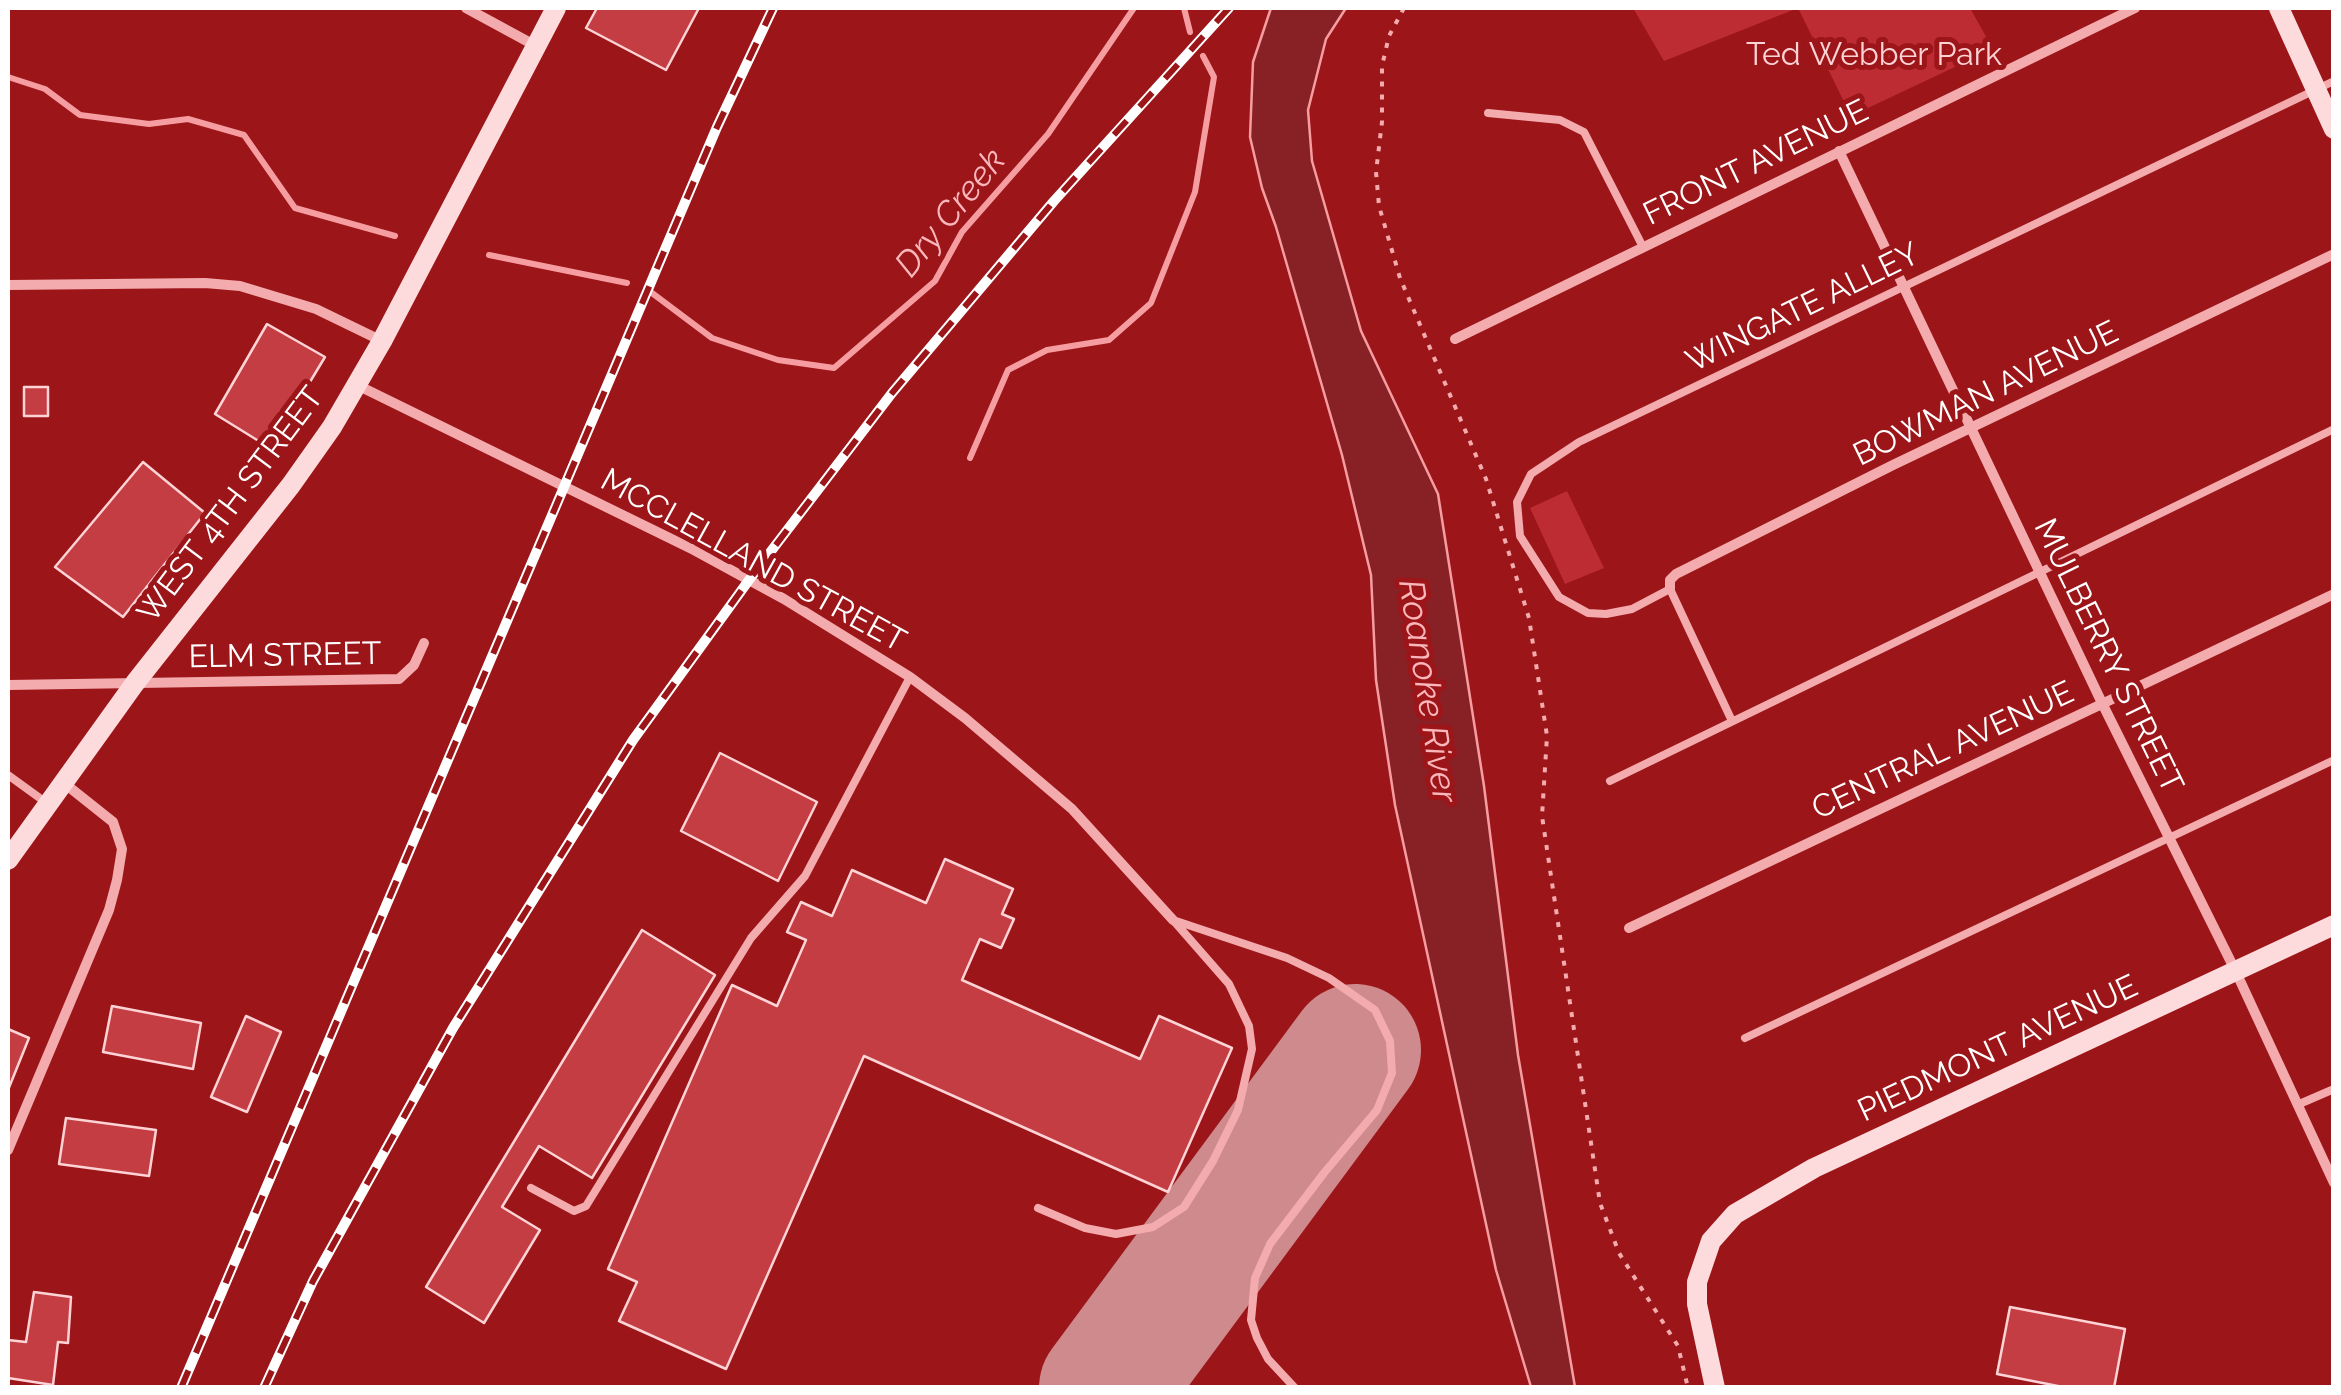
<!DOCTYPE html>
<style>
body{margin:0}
#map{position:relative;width:2341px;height:1395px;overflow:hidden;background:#9c1519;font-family:Raleway,sans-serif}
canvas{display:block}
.frame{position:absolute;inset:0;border:10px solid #fff;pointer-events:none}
</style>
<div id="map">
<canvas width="2341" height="1395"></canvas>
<div class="frame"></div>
</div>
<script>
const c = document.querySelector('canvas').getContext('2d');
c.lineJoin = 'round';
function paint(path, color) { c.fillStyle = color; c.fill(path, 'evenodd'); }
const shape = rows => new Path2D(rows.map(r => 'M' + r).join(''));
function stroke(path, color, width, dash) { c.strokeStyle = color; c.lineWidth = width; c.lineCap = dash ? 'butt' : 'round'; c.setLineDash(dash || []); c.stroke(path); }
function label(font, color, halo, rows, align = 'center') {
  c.font = font + ' Raleway,sans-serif'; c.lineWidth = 10; c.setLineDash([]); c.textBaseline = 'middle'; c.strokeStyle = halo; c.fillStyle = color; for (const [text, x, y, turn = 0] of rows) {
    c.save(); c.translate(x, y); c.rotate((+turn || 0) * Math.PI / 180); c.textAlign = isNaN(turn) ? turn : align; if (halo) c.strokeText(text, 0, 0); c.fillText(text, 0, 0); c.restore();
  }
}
const green = shape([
 [1633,8,1970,8,1993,49,1851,116,1798,8,1664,61],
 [1567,491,1604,568,1565,584,1530,508]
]);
const water = shape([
 [1271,8,1346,8,1326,39,1308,110,1312,161,1361,331,1438,494,1484,786,1518,1055,1575,1387,1531,1387,1496,1270,1395,805,1376,680,1371,575,1342,455,1276,227,1262,188,1250,137,1253,62,1271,8]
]);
const stream = shape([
 [1184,8,1190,32],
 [8,77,45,89,80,115,149,124,188,119,244,135,295,208,395,236],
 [489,255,627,283],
 [652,293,712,338,778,360,834,368,935,281,962,232,1048,134,1134,8],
 [970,458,1008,370,1047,350,1109,340,1151,303,1195,192,1214,77,1203,56]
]);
const runway = shape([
 [1105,1388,1355,1050]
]);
const building = shape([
 [597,8,699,8,666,70,586,28,597,8],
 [267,324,325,357,270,448,215,414,267,324],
 [24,387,48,387,48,416,24,416,24,387],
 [143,462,205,513,123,617,55,567,143,462],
 [720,753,817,802,778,881,681,831,720,753],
 [945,859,1013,889,1002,914,1014,919,1001,948,980,939,962,980,1140,1059,1159,1016,1232,1048,1168,1192,864,1056,726,1369,619,1321,637,1282,608,1269,732,985,777,1006,806,940,787,932,801,902,832,916,852,870,926,903,945,859],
 [642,930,715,975,592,1178,539,1146,502,1207,540,1230,484,1323,426,1287,642,930],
 [112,1006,201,1023,193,1069,103,1052,112,1006],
 [246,1016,281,1032,247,1112,211,1097,246,1016],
 [8,1029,29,1038,8,1090,8,1029],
 [66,1118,156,1130,149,1176,59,1164,66,1118],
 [34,1292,71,1297,68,1343,58,1342,53,1385,8,1378,8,1340,26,1342,34,1292],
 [2010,1307,2125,1329,2114,1388,2068,1388,1997,1374,2010,1307]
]);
const path = shape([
 [1404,8,1389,36,1382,66,1382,122,1376,172,1379,206,1400,278,1486,479,1529,618,1547,736,1542,816,1600,1203,1619,1253,1678,1346,1688,1388]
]);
const lane = shape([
 [1488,113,1560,120,1584,132,1643,247],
 [1732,721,1670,589,1632,609,1606,614,1588,613,1559,597,1520,536,1517,502,1531,474,1579,442,2334,81],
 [8,775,48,804],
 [1610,781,2334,429],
 [1173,920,1287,958,1329,978,1375,1010,1390,1041,1392,1073,1377,1110,1324,1173,1270,1244,1255,1278,1251,1320,1257,1338,1268,1359,1295,1388],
 [1745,1038,2334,760],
 [2297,1105,2334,1089],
 [531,1188,574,1211,586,1206,751,938,805,876,910,677],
 [1038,1208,1085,1228,1116,1234,1153,1227,1184,1207,1213,1161,1238,1110,1252,1049,1249,1026,1229,984,1173,920]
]);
const street = shape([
 [466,8,536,46],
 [1839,151,2102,703,2236,972,2334,1183],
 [8,285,205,283,240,286,316,309,382,341],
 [1455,339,2135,8],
 [357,385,694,550,784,599,910,677,965,718,1072,809,1173,920],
 [1670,589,1670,580,1676,574,1893,465,2334,254],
 [8,685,399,679,414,665,424,643],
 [1629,928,2334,594],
 [8,1150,109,910,117,880,122,849,113,822,64,783]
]);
const secondary = shape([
 [2279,8,2334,129],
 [8,860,135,683,291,485,332,427,382,341,556,8],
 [1715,1388,1697,1304,1697,1282,1711,1241,1735,1214,1814,1168,2334,925]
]);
const rail = shape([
 [181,1388,717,127,773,8],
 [264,1388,313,1281,453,1028,633,740,749,580,892,393,1054,201,1229,8]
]);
const parkNames = [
 ["Ted Webber Park",1874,55]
];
const streetNames = [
 ["FRONT AVENUE",1756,163,-26],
 ["WINGATE ALLEY",1803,308,-26],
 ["BOWMAN AVENUE",1986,394,-26],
 ["WEST 4TH STREET",231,505,-53],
 ["MCCLELLAND STREET",753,561,29],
 ["ELM STREET",285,656,-1],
 ["MULBERRY STREET",2108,656,64],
 ["CENTRAL AVENUE",1943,751,-25],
 ["PIEDMONT AVENUE",1998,1049,-25]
];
const waterNames = [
 ["Dry Creek",951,213,-51],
 ["Roanoke River",1427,691,81]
];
paint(green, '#bc2c32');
paint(water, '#882125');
stroke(water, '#f69da2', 2.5);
stroke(stream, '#f69da2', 6);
stroke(runway, '#ce8a8c', 132);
paint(building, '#c33d43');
stroke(building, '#fdd3d5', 2.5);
stroke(path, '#f3abae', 4, [5, 8]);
stroke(lane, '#f3abae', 8);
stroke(street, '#f3abae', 10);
stroke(secondary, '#fddadb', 20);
stroke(rail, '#fff', 10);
stroke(rail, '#9c1519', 6, [19]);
label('32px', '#fdd3d5', '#9c1519', parkNames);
label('32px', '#fff', '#9c1519', streetNames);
label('italic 35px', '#f9b7bb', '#9c1519', waterNames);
</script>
